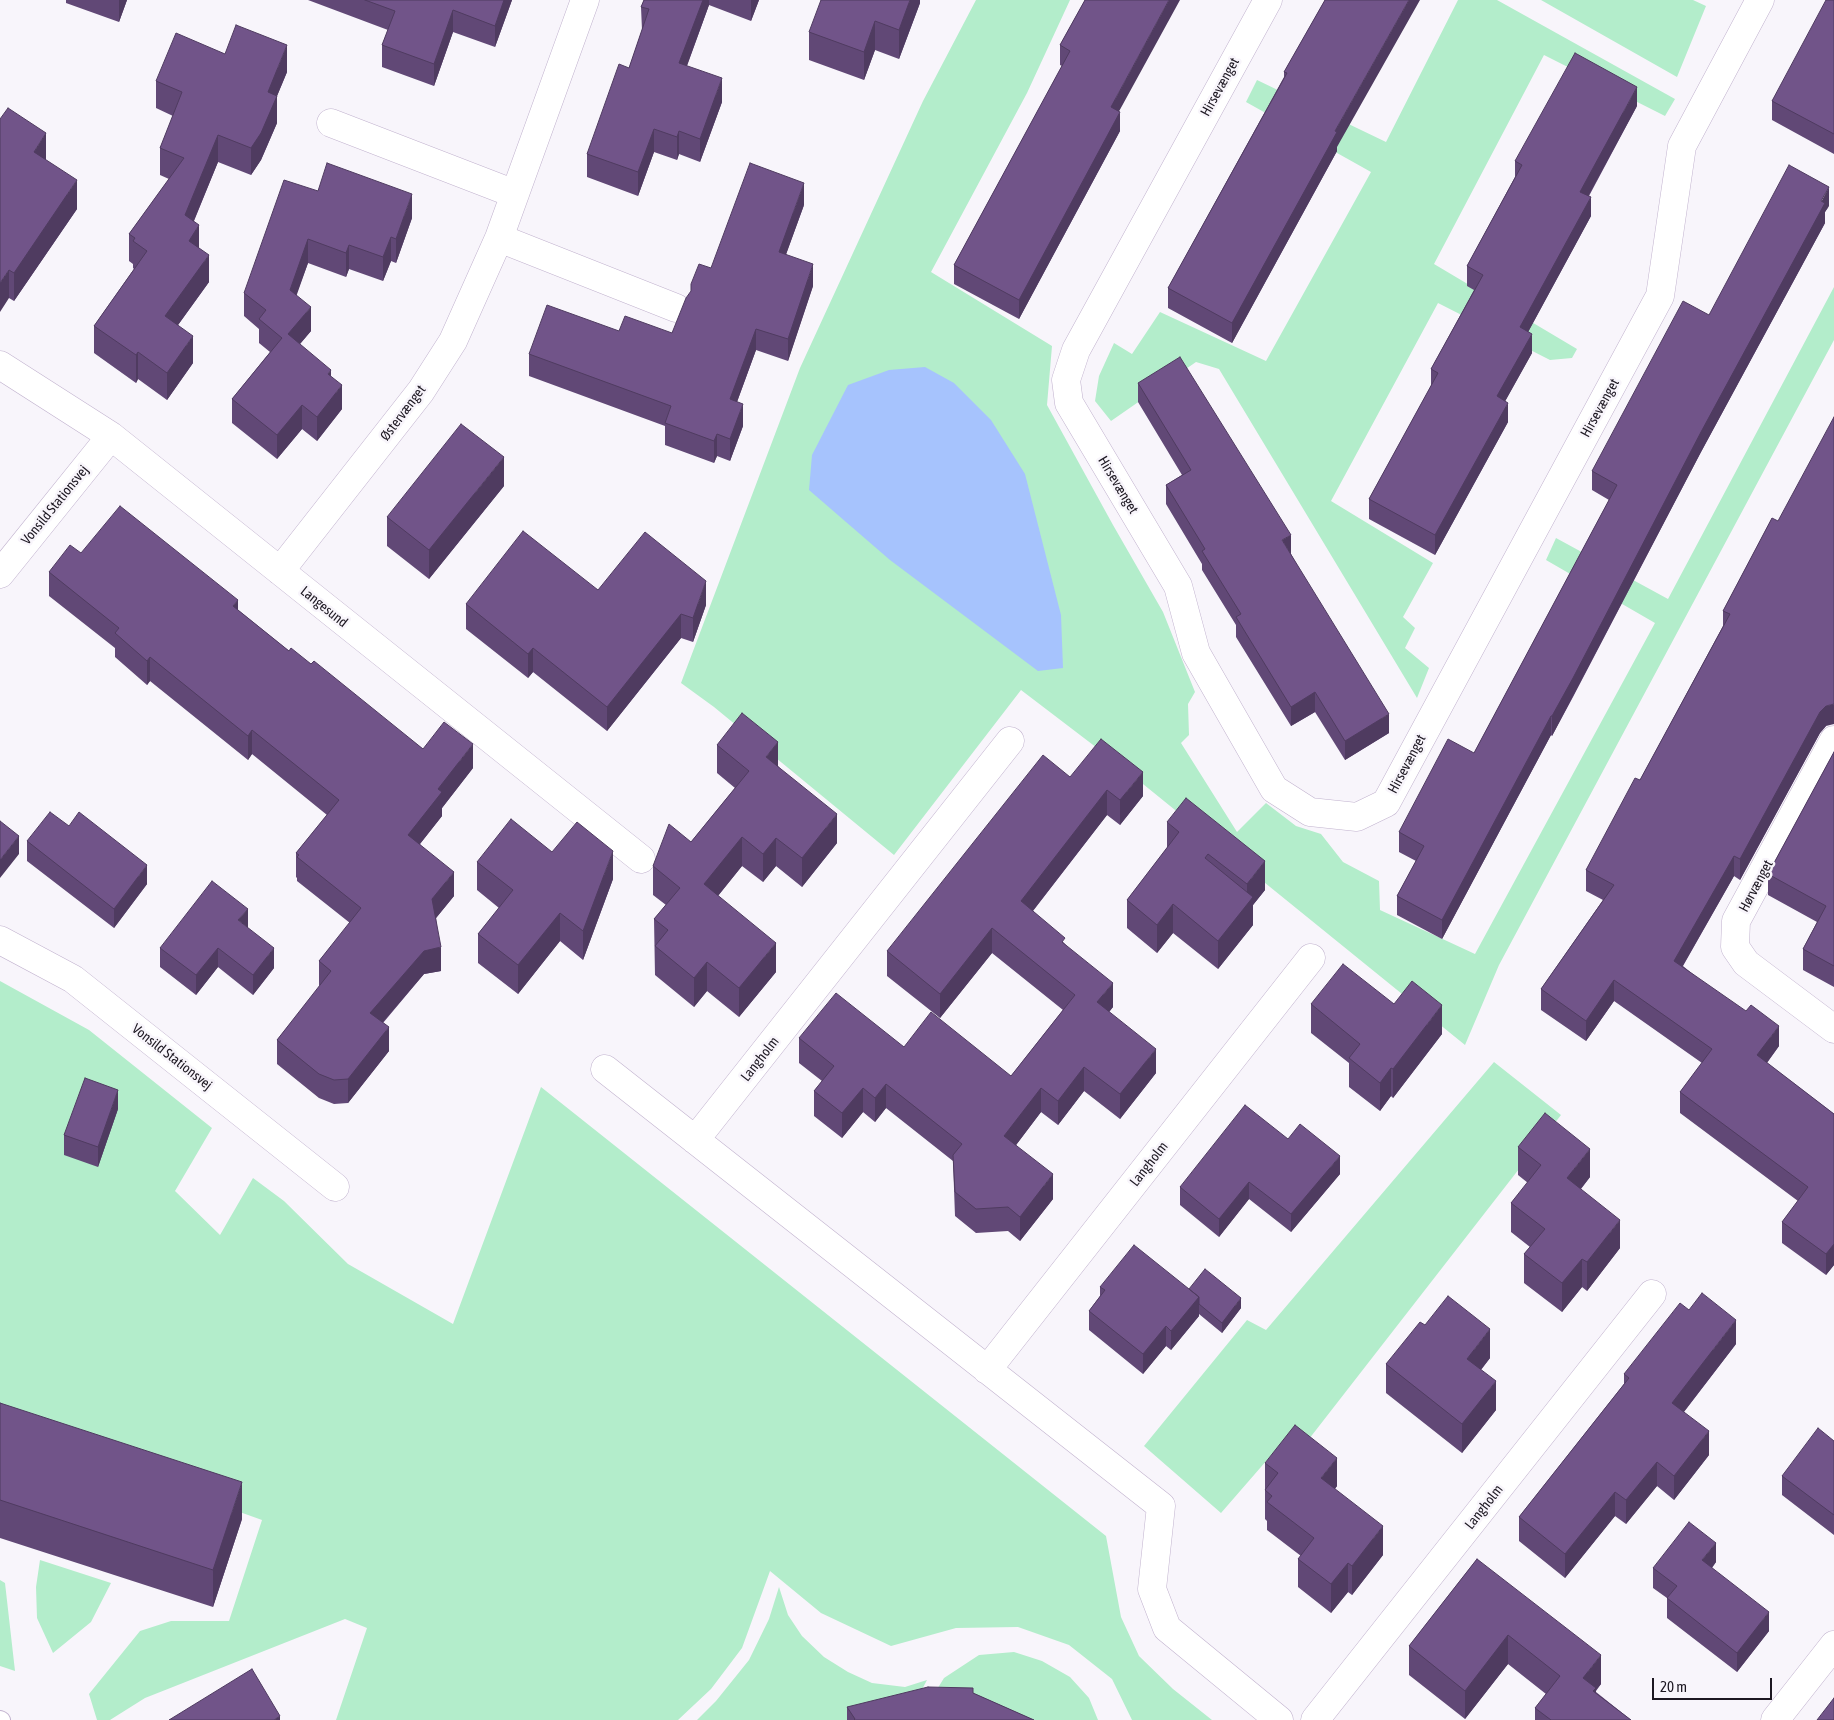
<!DOCTYPE html>
<meta charset="utf-8">
<style>
body{margin:0}
#map{position:relative;width:1834px;height:1720px;overflow:hidden;background:#f8f5fb;font-family:"Asap Condensed",sans-serif}
canvas{display:block}
.scale{position:absolute;left:1652px;top:1678px;width:120px;height:22px;box-sizing:border-box;border:2px solid #1c1721;border-top:0;padding-left:6px;font-size:15px;line-height:18px;white-space:nowrap;color:#1c1721;-webkit-text-stroke:4px #f8f5fb;paint-order:stroke}
</style>
<div id="map">
<canvas width="1834" height="1720"></canvas>
<div class="scale">20 m</div>
</div>
<script>
const c = document.querySelector('canvas').getContext('2d');
c.lineJoin = 'round';
function paint(path, color) { c.fillStyle = color; c.fill(path, 'evenodd'); }
const shape = rows => new Path2D(rows.map(r => 'M' + r).join(''));
function stroke(path, color, width, dash) { c.strokeStyle = color; c.lineWidth = width; c.lineCap = dash ? 'butt' : 'round'; c.setLineDash(dash || []); c.stroke(path); }
function label(font, color, halo, rows, align = 'center') {
  c.font = font + ' "Asap Condensed",sans-serif'; c.lineWidth = 5; c.setLineDash([]); c.textBaseline = 'middle'; c.strokeStyle = halo; c.fillStyle = color; for (const [text, x, y, turn = 0] of rows) {
    c.save(); c.translate(x, y); c.rotate((+turn || 0) * Math.PI / 180); c.textAlign = isNaN(turn) ? turn : align; if (halo) c.strokeText(text, 0, 0); c.fillText(text, 0, 0); c.restore();
  }
}
const green = shape([
 [976,0,1070,0,1027,93,931,272,1052,346,1047,405,1113,525,1163,612,1195,692,1188,704,1189,735,1181,743,1237,832,1266,803,1296,826,1321,834,1343,862,1379,881,1380,910,1475,954,1655,623,1546,560,1556,538,1668,599,1834,287,1834,340,1499,965,1465,1045,1122,767,1021,690,894,855,714,707,681,683,800,368,923,101],
 [1458,0,1497,0,1675,99,1665,116,1544,55,1434,264,1577,349,1572,358,1550,360,1438,303,1331,501,1433,563,1403,617,1415,628,1405,648,1429,668,1417,698,1219,369,1196,362,1111,421,1095,401,1099,376,1114,343,1132,354,1160,312,1266,361,1371,172,1246,102,1257,80,1386,142],
 [1541,0,1693,0,1706,6,1677,77],
 [0,981,89,1030,212,1128,175,1191,220,1235,253,1178,284,1201,348,1264,453,1324,541,1087,1106,1536,1121,1617,1139,1656,1173,1689,1212,1720,1132,1720,1112,1679,1069,1645,1018,1627,956,1628,891,1646,821,1613,770,1571,742,1648,711,1689,678,1720,336,1720,367,1628,345,1619,145,1698,110,1720,97,1720,89,1694,140,1631,171,1621,229,1621,262,1520,0,1426],
 [1494,1062,1561,1115,1302,1448,1287,1437,1221,1513,1144,1446,1247,1320,1266,1330],
 [40,1560,111,1583,91,1622,53,1653,37,1618,36,1587],
 [0,1580,5,1583,15,1671,0,1666],
 [779,1587,788,1615,802,1636,824,1657,848,1672,872,1683,905,1687,927,1680,918,1697,916,1720,697,1720,716,1701,749,1660,769,1619],
 [1014,1652,1042,1661,1070,1677,1089,1698,1098,1720,930,1720,928,1704,944,1678,979,1655]
]);
const water = shape([
 [925,367,954,383,991,420,1025,474,1061,615,1063,668,1038,671,890,560,809,490,812,455,848,385,889,370]
]);
const lane = shape([
 [0,1719,2,1720]
]);
const street = shape([
 [1268,0,1076,350,1066,380,1069,403,1178,586,1196,653,1274,789,1310,812,1357,817,1386,803,1660,296,1682,146,1760,0],
 [331,123,515,194],
 [499,238,676,308],
 [0,365,111,436,641,859],
 [280,571,421,391,453,341,499,238,585,0],
 [0,574,111,436],
 [1834,740,1736,921,1735,947,1746,963,1834,1029],
 [0,940,73,979,335,1187],
 [605,1069,1161,1506,1152,1589,1167,1628,1279,1720],
 [695,1140,1010,741],
 [987,1370,1311,958],
 [1315,1720,1652,1294],
 [1775,1720,1834,1645]
]);
const wall = shape([
 [66,0,127,0,119,22,66,3],
 [308,0,512,0,495,47,453,32,434,86,382,67,382,45,388,30],
 [644,0,759,0,751,21,709,5,687,66,722,102,700,162,679,154,677,160,654,152,638,196,587,177,587,154,629,68,642,30,641,7],
 [920,0,920,3,899,59,875,50,864,80,809,60,809,32],
 [1085,0,1119,111,1120,131,1019,319,954,284,954,265,1062,66,1060,65,1060,45],
 [1325,0,1337,151,1232,343,1168,308,1168,288,1284,77,1284,72],
 [1834,0,1834,154,1772,120,1772,101],
 [225,54,287,72,277,96,277,123,261,160,251,175,218,162,194,221,199,248,209,282,178,325,193,363,167,400,138,379,136,383,94,353,94,326,134,269,133,268,133,264,129,261,129,234,169,179,160,175,160,148,173,116,156,108,156,81],
 [1637,106,1589,196,1591,216,1528,332,1532,353,1505,401,1508,422,1435,555,1369,519,1369,499,1431,386,1431,369,1474,290,1467,286,1467,266,1515,177,1515,161],
 [0,119,46,160,77,209,14,301,9,298],
 [318,191,412,218,396,263,391,261,383,281,349,269,346,277,308,263,296,295,311,331,300,344,331,377,342,409,317,441,302,429,277,459,232,423,232,399,270,352,259,343,259,329,244,316,244,293],
 [804,205,786,254,813,286,788,361,756,350,737,402,743,426,730,461,717,456,714,463,665,445,665,426,529,376,529,354,619,331,672,333,711,268],
 [1829,206,1825,212,1825,223,1701,452,1573,697,1552,736,1551,735,1442,939,1397,915,1397,896,1416,861,1399,852,1399,832,1474,753,1609,500,1592,490,1592,471,1709,315],
 [1138,383,1291,554,1389,733,1345,760,1315,712,1291,726,1236,637,1236,625,1202,570,1202,564,1166,504,1166,485,1182,475,1138,402],
 [504,486,429,579,387,546,387,517],
 [1772,518,1826,726,1820,733,1740,880,1734,876,1683,966,1779,1046,1767,1063,1834,1114,1834,1265,1826,1275,1782,1243,1782,1222,1798,1201,1680,1113,1680,1092,1702,1063,1614,1001,1586,1041,1541,1010,1541,989,1603,900,1586,891,1586,870,1640,780,1723,626,1723,611],
 [81,553,238,610,289,651,311,664,423,749,473,768,442,808,442,816,420,844,454,896,436,918,441,971,424,974,383,1023,389,1051,348,1103,334,1104,319,1098,277,1064,277,1040,320,986,319,985,319,961,350,923,297,881,297,878,296,877,296,853,327,815,252,754,248,760,150,681,147,685,115,657,115,648,49,596,49,572],
 [598,590,706,605,693,642,681,638,607,731,533,672,528,678,466,629,466,604],
 [717,745,778,766,837,843,802,887,776,866,763,882,742,866,718,896,776,972,739,1017,707,991,694,1007,655,975,654,919,666,905,653,895,653,866,691,842,735,788,717,773],
 [1834,752,1834,987,1803,970,1803,949,1817,922,1768,895,1768,874],
 [1070,777,1143,796,1120,825,1107,815,1033,911,1065,944,1113,1007,1109,1012,1156,1073,1120,1119,1084,1091,1058,1125,1041,1112,1016,1145,1053,1199,1020,1241,1008,1231,976,1233,955,1216,953,1161,886,1108,875,1122,863,1112,842,1138,814,1116,814,1091,822,1081,799,1063,799,1038,904,1047,1011,1076,1063,1010,992,953,940,1018,887,976,887,951],
 [1167,822,1265,890,1253,905,1253,925,1218,969,1173,933,1157,953,1127,928,1127,900,1167,848],
 [69,826,147,884,114,928,27,861,27,841],
 [552,852,613,879,583,960,560,941,518,994,478,963,478,934,499,908,477,890,477,862],
 [248,928,274,968,253,995,218,967,196,995,160,967,160,948],
 [1311,1004,1394,1004,1442,1034,1393,1098,1391,1096,1380,1111,1349,1087,1349,1063,1311,1033],
 [118,1109,98,1167,64,1155,64,1135],
 [1288,1139,1340,1174,1291,1232,1249,1199,1219,1237,1180,1205,1180,1187],
 [1518,1147,1590,1177,1581,1189,1620,1248,1587,1291,1582,1287,1562,1312,1524,1283,1524,1254,1530,1247,1511,1232,1511,1203,1528,1183,1518,1175],
 [1100,1287,1189,1289,1241,1308,1222,1333,1199,1314,1199,1316,1171,1350,1166,1346,1143,1374,1089,1330,1089,1311,1100,1296],
 [1425,1325,1490,1358,1481,1370,1496,1410,1462,1453,1386,1393,1386,1364],
 [1736,1344,1684,1412,1709,1455,1674,1500,1657,1486,1626,1524,1615,1516,1565,1578,1519,1541,1519,1517,1624,1384,1624,1374],
 [0,1403,242,1519,213,1607,0,1538],
 [1834,1441,1834,1535,1782,1495,1782,1476],
 [1265,1463,1337,1486,1335,1489,1383,1555,1352,1595,1348,1592,1331,1613,1298,1587,1298,1559,1301,1556,1267,1530,1267,1521,1265,1519],
 [1477,1559,1601,1684,1596,1691,1596,1692,1631,1720,1535,1720,1535,1708,1546,1694,1508,1664,1465,1719,1409,1675,1409,1646],
 [1716,1562,1712,1568,1769,1631,1737,1672,1667,1618,1667,1598,1653,1588,1653,1568],
 [973,1693,1034,1720,847,1720,847,1707]
]);
const shadedWall = shape([
 [119,0,127,0,119,22],
 [504,0,512,0,495,47,495,26],
 [703,0,709,0,709,5,679,87,679,63],
 [751,0,759,0,751,21],
 [910,0,920,0,920,3,899,59,899,30],
 [1169,0,1180,0,1111,126,1111,107],
 [1409,0,1420,0,1337,147,1337,151,1232,343,1232,323,1335,131],
 [453,10,453,32,434,86,434,64],
 [875,21,875,50,864,80,864,52],
 [287,45,287,72,277,96,277,123,261,160,251,175,251,148,268,92],
 [722,78,722,102,700,162,700,139],
 [1637,87,1637,106,1580,211,1580,192],
 [1120,112,1120,131,1019,319,1019,300],
 [654,129,654,152,638,196,638,172],
 [679,131,679,154,677,160,677,137],
 [46,133,46,162,34,152],
 [218,135,218,162,185,242,185,215],
 [77,180,77,209,14,301,14,273],
 [804,183,804,205,779,274,779,252],
 [1829,187,1829,206,1825,212,1825,223,1701,452,1552,736,1552,716],
 [412,194,412,218,396,263,396,239],
 [1591,197,1591,216,1520,347,1520,327],
 [199,225,199,252,189,241],
 [391,237,391,261,383,281,383,257],
 [308,239,308,263,290,314,290,290],
 [349,245,349,269,346,277,346,253],
 [209,255,209,282,165,343,165,316],
 [813,264,813,286,788,361,788,339],
 [9,270,9,298,0,312,0,283],
 [311,307,311,331,288,358,288,334],
 [756,329,756,350,730,421,730,399],
 [1532,334,1532,353,1497,416,1497,396],
 [193,336,193,363,167,400,167,373],
 [138,352,138,379,136,383,136,355],
 [331,370,331,394,328,374],
 [342,385,342,409,317,441,317,417],
 [1508,403,1508,422,1435,555,1435,535],
 [743,404,743,426,730,461,730,439],
 [302,405,302,429,277,459,277,435],
 [717,434,717,456,714,463,714,441],
 [504,457,504,486,429,579,429,550],
 [1291,535,1291,555,1282,540],
 [706,581,706,605,693,642,693,618],
 [238,600,238,624,233,606],
 [681,614,681,638,607,731,607,707],
 [533,648,533,672,528,678,528,654],
 [150,657,150,681,147,685,147,661],
 [1315,692,1315,712,1291,726,1291,707],
 [1834,704,1834,724,1826,726,1820,733,1740,880,1740,859,1820,712,1826,706],
 [1389,714,1389,733,1345,760,1345,741],
 [1551,716,1551,735,1442,939,1442,920],
 [252,730,252,754,248,760,248,736],
 [778,742,778,771,766,757],
 [473,744,473,768,442,808,442,816,408,859,408,835,438,789],
 [1143,772,1143,796,1120,825,1120,800],
 [1107,790,1107,815,1021,926,1021,901],
 [837,814,837,843,802,887,802,858],
 [19,836,19,854,0,878,0,860],
 [742,837,742,866,704,913,704,884],
 [776,838,776,866,763,882,763,854],
 [613,851,613,879,583,960,583,931],
 [1734,856,1734,876,1674,981,1674,961],
 [1265,861,1265,890,1253,905,1253,925,1218,969,1218,941,1247,904,1247,884],
 [147,865,147,884,114,928,114,909],
 [454,872,454,896,432,923,432,899],
 [1173,904,1173,933,1157,953,1157,925],
 [248,909,248,928,238,920],
 [560,913,560,941,518,994,518,965],
 [992,928,992,953,940,1018,940,994],
 [776,943,776,972,739,1017,739,988],
 [441,947,441,971,424,974,370,1037,370,1013,424,951],
 [218,948,218,967,196,995,196,975],
 [274,948,274,968,253,995,253,975],
 [707,962,707,991,694,1007,694,978],
 [1614,980,1614,1001,1586,1041,1586,1021],
 [1113,983,1113,1007,1097,1027,1097,1002],
 [1442,1005,1442,1034,1393,1098,1393,1069],
 [1779,1026,1779,1046,1757,1076,1757,1055],
 [389,1027,389,1051,348,1103,348,1079],
 [1156,1049,1156,1073,1120,1119,1120,1094],
 [1084,1067,1084,1091,1058,1125,1058,1101],
 [1391,1068,1391,1096,1380,1111,1380,1083],
 [886,1084,886,1108,875,1122,875,1098],
 [863,1088,863,1112,842,1138,842,1113],
 [1041,1088,1041,1112,1004,1161,1004,1136],
 [118,1090,118,1109,98,1167,98,1147],
 [1590,1149,1590,1177,1567,1206,1567,1178],
 [1340,1156,1340,1174,1291,1232,1291,1214],
 [1053,1174,1053,1199,1020,1241,1020,1217],
 [1249,1182,1249,1199,1219,1237,1219,1219],
 [1620,1220,1620,1248,1587,1291,1587,1262],
 [1834,1244,1834,1265,1826,1275,1826,1254],
 [1582,1259,1582,1287,1562,1312,1562,1283],
 [1199,1297,1199,1316,1171,1350,1171,1331],
 [1241,1298,1241,1308,1222,1333,1222,1323],
 [1736,1320,1736,1344,1672,1427,1672,1403],
 [1166,1326,1166,1346,1143,1374,1143,1354],
 [1490,1329,1490,1358,1467,1387,1467,1359],
 [1496,1381,1496,1410,1462,1453,1462,1424],
 [1709,1431,1709,1455,1674,1500,1674,1476],
 [1337,1458,1337,1486,1321,1506,1321,1478],
 [1657,1462,1657,1486,1626,1524,1626,1500],
 [242,1482,242,1519,213,1607,213,1570],
 [1615,1492,1615,1516,1565,1578,1565,1554],
 [1383,1526,1383,1555,1352,1595,1352,1566],
 [1716,1543,1716,1562,1702,1580,1702,1560],
 [1348,1563,1348,1592,1331,1613,1331,1584],
 [1769,1612,1769,1631,1737,1672,1737,1653],
 [1508,1635,1508,1664,1465,1719,1465,1691],
 [1601,1655,1601,1684,1596,1690,1596,1716,1583,1678],
 [280,1716,280,1720,274,1720]
]);
const building = shape([
 [365,0,504,0,495,26,453,10,434,64,382,45,395,11,365,0],
 [644,0,703,0,679,63,722,78,700,139,679,131,677,137,654,129,638,172,587,154,619,64,629,68,649,9,641,7,644,0],
 [821,0,910,0,899,30,875,21,864,52,809,32,821,0],
 [1085,0,1169,0,1111,107,1120,112,1019,300,954,265,1070,51,1060,45,1085,0],
 [1325,0,1409,0,1335,131,1337,132,1232,323,1168,288,1287,73,1284,72,1325,0],
 [1826,0,1834,0,1834,134,1772,101,1826,0],
 [236,25,287,45,268,92,277,96,261,133,251,148,218,135,185,215,199,225,189,241,209,255,165,316,193,336,167,373,138,352,136,355,94,326,147,251,133,241,135,238,129,234,184,158,160,148,182,92,156,81,176,33,225,54,236,25],
 [1575,53,1637,87,1580,192,1591,197,1520,327,1532,334,1497,396,1508,403,1435,535,1369,499,1438,373,1431,369,1483,275,1467,266,1522,165,1515,161,1575,53],
 [8,108,46,133,34,152,77,180,14,273,9,270,0,283,0,119,8,108],
 [327,163,412,194,396,239,391,237,383,257,349,245,346,253,308,239,290,290,311,307,288,334,331,370,328,374,342,385,317,417,302,405,277,435,232,399,282,338,259,319,266,310,244,293,284,180,318,191,327,163],
 [750,163,804,183,779,252,813,264,788,339,756,329,730,399,743,404,730,439,717,434,714,441,665,423,671,406,529,354,547,305,619,331,625,316,672,333,686,298,691,291,691,284,699,264,711,268,750,163],
 [1789,165,1829,187,1821,201,1825,203,1701,432,1573,678,1552,716,1551,716,1442,920,1397,896,1424,846,1399,832,1448,739,1474,753,1617,485,1592,471,1683,301,1709,315,1789,165],
 [1180,357,1291,535,1282,540,1389,714,1345,741,1315,692,1291,707,1236,617,1241,614,1202,551,1205,549,1166,485,1191,470,1138,383,1180,357],
 [1834,417,1834,704,1826,706,1820,712,1740,859,1734,856,1674,961,1746,1011,1751,1005,1779,1026,1757,1055,1834,1114,1834,1244,1826,1254,1782,1222,1808,1187,1680,1092,1712,1049,1614,980,1586,1021,1541,989,1614,885,1586,870,1635,778,1640,780,1730,614,1723,611,1772,518,1778,521,1834,417],
 [461,424,504,457,429,550,387,517,461,424],
 [120,506,238,600,233,606,289,651,291,648,311,664,314,661,423,749,444,722,473,744,438,789,442,792,408,835,454,872,432,899,441,947,424,951,370,1013,389,1027,348,1079,334,1080,319,1074,277,1040,331,971,319,961,361,908,297,857,299,855,296,853,339,800,252,730,248,736,150,657,147,661,115,633,119,628,49,572,70,545,81,553,120,506],
 [523,531,598,590,645,532,706,581,693,618,681,614,607,707,533,648,528,654,466,604,523,531],
 [742,713,778,742,766,757,837,814,802,858,776,838,763,854,742,837,704,884,776,943,739,988,707,962,694,978,655,946,668,930,654,919,680,888,653,866,669,824,691,842,749,771,717,745,742,713],
 [1101,739,1143,772,1120,800,1107,790,1021,901,1065,938,1062,942,1113,983,1097,1002,1156,1049,1120,1094,1084,1067,1058,1101,1041,1088,1004,1136,1053,1174,1020,1217,1008,1207,976,1209,955,1192,953,1155,962,1144,886,1084,875,1098,863,1088,842,1113,814,1091,834,1066,799,1038,836,993,904,1047,931,1012,1011,1076,1075,995,992,928,940,994,887,951,1043,755,1070,777,1101,739],
 [1834,752,1834,966,1803,949,1826,906,1768,874,1834,752],
 [1186,798,1265,861,1247,884,1208,854,1205,858,1253,897,1218,941,1173,904,1157,925,1127,900,1179,832,1167,822,1186,798],
 [50,812,69,826,79,812,147,865,114,909,27,841,50,812],
 [511,819,552,852,577,822,613,851,583,931,560,913,518,965,478,934,513,890,477,862,511,819],
 [0,821,19,836,0,860,0,821],
 [212,881,248,909,238,920,274,948,253,975,218,948,196,975,160,948,212,881],
 [1343,964,1394,1004,1412,981,1442,1005,1393,1069,1391,1068,1380,1083,1349,1058,1360,1044,1311,1004,1343,964],
 [85,1078,118,1090,98,1147,64,1135,85,1078],
 [1245,1105,1288,1139,1300,1124,1340,1156,1291,1214,1249,1182,1219,1219,1180,1187,1245,1105],
 [1545,1113,1590,1149,1567,1178,1620,1220,1587,1262,1582,1259,1562,1283,1524,1254,1545,1229,1511,1203,1541,1165,1518,1147,1545,1113],
 [1134,1245,1199,1297,1171,1331,1166,1326,1143,1354,1089,1311,1105,1290,1100,1287,1134,1245],
 [1205,1269,1241,1298,1222,1323,1199,1304,1199,1297,1189,1289,1205,1269],
 [1702,1293,1736,1320,1672,1403,1709,1431,1674,1476,1657,1462,1626,1500,1615,1492,1565,1554,1519,1517,1629,1378,1624,1374,1680,1303,1689,1310,1702,1293],
 [1448,1296,1490,1329,1467,1359,1496,1381,1462,1424,1386,1364,1420,1322,1425,1325,1448,1296],
 [0,1403,242,1482,213,1570,0,1500,0,1403],
 [1295,1425,1337,1458,1321,1478,1383,1526,1352,1566,1348,1563,1331,1584,1298,1559,1314,1538,1267,1502,1272,1496,1265,1490,1278,1473,1265,1463,1295,1425],
 [1818,1428,1834,1441,1834,1515,1782,1476,1818,1428],
 [1689,1522,1716,1543,1702,1560,1769,1612,1737,1653,1667,1598,1677,1586,1653,1568,1689,1522],
 [1477,1559,1601,1655,1583,1678,1596,1688,1593,1691,1631,1720,1551,1720,1535,1708,1560,1676,1508,1635,1465,1691,1409,1646,1477,1559],
 [252,1669,280,1716,274,1720,169,1720,252,1669],
 [928,1687,973,1688,973,1693,1034,1720,854,1720,855,1719,847,1707,928,1687],
 [1834,1698,1834,1720,1817,1720,1834,1698]
]);
const streetNames = [
 ["Hirsevænget",1220,87,-61],
 ["Hirsevænget",1600,408,-61],
 ["Østervænget",403,413,-53],
 ["Hirsevænget",1118,485,59],
 ["Vonsild Stationsvej",55,505,-51],
 ["Langesund",324,607,39],
 ["Hirsevænget",1407,764,-62],
 ["Hørvænget",1756,886,-62],
 ["Vonsild Stationsvej",172,1057,38],
 ["Langholm",760,1059,-52],
 ["Langholm",1149,1164,-52],
 ["Langholm",1484,1507,-52]
];
paint(green, '#b3edcb');
paint(water, '#a6c3fd');
stroke(lane, '#c1b2ce', 18);
stroke(street, '#c1b2ce', 29);
stroke(lane, '#fff', 16);
stroke(street, '#fff', 28);
paint(wall, '#614876');
paint(shadedWall, '#4f3b60');
paint(building, '#715489');
stroke(building, '#4f3b60', 1);
label('14px', '#1c1721', '#f8f5fb', streetNames);
</script>
